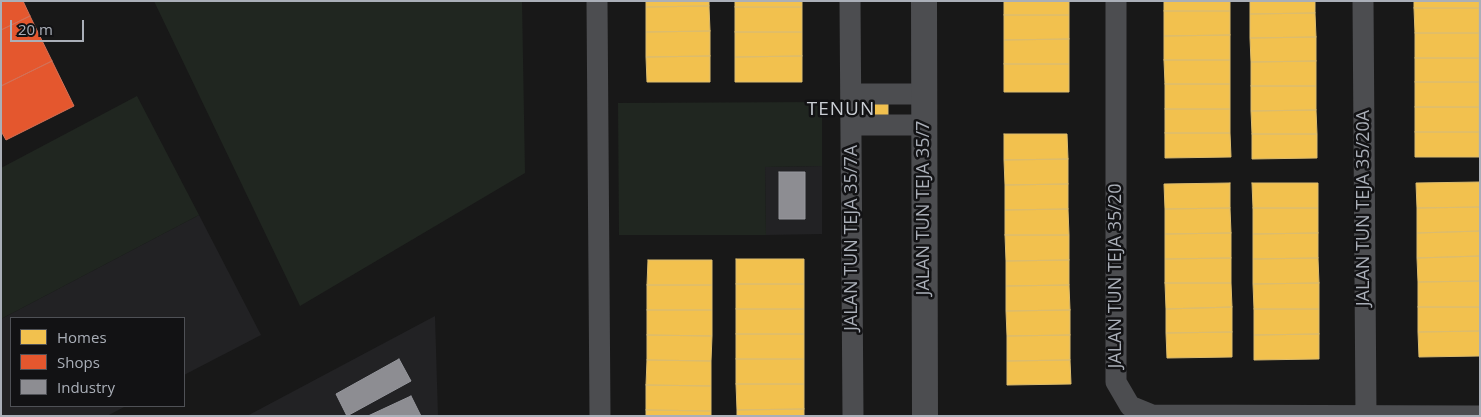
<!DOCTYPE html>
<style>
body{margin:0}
#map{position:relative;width:1481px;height:417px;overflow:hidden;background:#181818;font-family:"Open Sans",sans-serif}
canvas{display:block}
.frame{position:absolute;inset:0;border:2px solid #aaafb8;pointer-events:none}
.legend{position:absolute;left:10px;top:317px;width:175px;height:90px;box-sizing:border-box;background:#121214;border:1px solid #4f5156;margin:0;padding:6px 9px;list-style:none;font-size:15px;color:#aaafb8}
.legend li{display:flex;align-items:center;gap:10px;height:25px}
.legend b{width:25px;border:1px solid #4f5156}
.scale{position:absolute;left:10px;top:20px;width:74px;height:22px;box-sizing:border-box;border:2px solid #aaafb8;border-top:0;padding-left:6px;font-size:15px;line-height:18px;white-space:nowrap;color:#aaafb8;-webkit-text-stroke:4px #121214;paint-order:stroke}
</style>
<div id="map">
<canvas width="1481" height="417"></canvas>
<div class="frame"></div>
<ul class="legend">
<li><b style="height:14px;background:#f2c14e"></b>Homes</li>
<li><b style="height:14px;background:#e4572e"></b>Shops</li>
<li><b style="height:14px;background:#8d8d92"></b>Industry</li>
</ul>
<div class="scale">20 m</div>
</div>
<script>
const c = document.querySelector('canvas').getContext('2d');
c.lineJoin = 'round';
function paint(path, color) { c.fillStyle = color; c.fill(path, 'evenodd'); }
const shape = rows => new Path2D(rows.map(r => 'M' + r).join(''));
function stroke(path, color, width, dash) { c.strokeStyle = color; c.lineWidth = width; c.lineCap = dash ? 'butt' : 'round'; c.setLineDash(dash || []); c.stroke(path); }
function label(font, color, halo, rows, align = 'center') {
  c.font = font + ' "Open Sans",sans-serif'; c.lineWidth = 5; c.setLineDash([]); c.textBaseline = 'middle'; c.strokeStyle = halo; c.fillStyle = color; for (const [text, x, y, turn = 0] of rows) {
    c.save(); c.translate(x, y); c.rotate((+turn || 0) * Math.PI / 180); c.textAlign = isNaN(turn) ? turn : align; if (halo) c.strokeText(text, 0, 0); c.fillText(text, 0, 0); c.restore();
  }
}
const built = shape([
 [822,166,822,234,766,235,765,167],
 [199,215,261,335,184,375,184,318,11,318,11,406,126,406,107,416,1,416,1,319],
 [435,316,438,416,247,416]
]);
const green = shape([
 [154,1,522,1,525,173,300,306],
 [137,96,199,215,1,319,1,168],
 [822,102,822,166,765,167,766,235,619,235,618,103]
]);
const homes = shape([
 [646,1,709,1,709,6,646,7,646,1],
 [735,1,802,1,802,7,735,7,735,1],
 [1004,1,1069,1,1069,15,1004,15,1004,1],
 [1164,1,1230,1,1230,11,1164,11,1164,1],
 [1250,1,1315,1,1315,13,1250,14,1250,1],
 [1414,1,1479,1,1479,8,1414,8,1414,1],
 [709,6,710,31,646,32,646,7,709,6],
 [735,7,802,7,802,32,735,32,735,7],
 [1414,8,1479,8,1479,33,1415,33,1414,8],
 [1164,11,1230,11,1230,35,1164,36,1164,11],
 [1315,13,1316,37,1250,38,1250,14,1315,13],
 [1004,15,1069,15,1069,39,1004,40,1004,15],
 [710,31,710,56,646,57,646,32,710,31],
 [735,32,802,32,802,56,735,57,735,32],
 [1415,33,1479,33,1479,58,1415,58,1415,33],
 [1230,35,1230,60,1164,60,1164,36,1230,35],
 [1316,37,1316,61,1251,62,1250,38,1316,37],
 [1069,39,1069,64,1004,64,1004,40,1069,39],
 [710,56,710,82,647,82,646,57,710,56],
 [802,56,802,82,735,82,735,57,802,56],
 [1415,58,1479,58,1479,82,1415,82,1415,58],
 [1164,60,1230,60,1230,84,1165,84,1164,60],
 [1316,61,1316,86,1251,86,1251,62,1316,61],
 [1004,64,1069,64,1069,92,1004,92,1004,64],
 [1415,82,1479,82,1479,107,1415,107,1415,82],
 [1165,84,1230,84,1230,109,1165,109,1165,84],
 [1251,86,1316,86,1316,110,1251,111,1251,86],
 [869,103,888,103,888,116,869,116,869,103],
 [1415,107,1479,107,1479,132,1415,132,1415,107],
 [1165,109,1230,109,1230,133,1165,133,1165,109],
 [1316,110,1317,134,1252,134,1251,111,1316,110],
 [1415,132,1479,132,1479,157,1415,157,1415,132],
 [1165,133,1230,133,1231,157,1165,158,1165,133],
 [1004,134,1067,134,1068,159,1004,160,1004,134],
 [1252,134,1317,134,1317,158,1252,159,1252,134],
 [1068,159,1068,184,1005,185,1004,160,1068,159],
 [1480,182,1480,207,1417,208,1416,183,1480,182],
 [1230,183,1230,208,1165,209,1164,184,1230,183],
 [1252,183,1318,183,1318,208,1253,208,1252,183],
 [1068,184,1068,209,1005,210,1005,185,1068,184],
 [1480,207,1480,231,1417,233,1417,208,1480,207],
 [1230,208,1231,233,1165,234,1165,209,1230,208],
 [1253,208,1318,208,1318,233,1253,234,1253,208],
 [1068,209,1069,235,1005,235,1005,210,1068,209],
 [1480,231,1480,256,1417,258,1417,233,1480,231],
 [1231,233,1231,258,1165,259,1165,234,1231,233],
 [1318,233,1318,258,1253,259,1253,234,1318,233],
 [1005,235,1069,235,1069,260,1006,261,1005,235],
 [1480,256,1480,281,1418,282,1417,258,1480,256],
 [1231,258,1231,283,1165,283,1165,259,1231,258],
 [1318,258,1319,283,1253,284,1253,259,1318,258],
 [736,259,804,259,804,284,736,284,736,259],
 [648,260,712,260,712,285,647,285,648,260],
 [1069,260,1069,285,1006,286,1006,261,1069,260],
 [1480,281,1480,307,1418,307,1418,282,1480,281],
 [1165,283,1231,283,1232,307,1166,309,1165,283],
 [1319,283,1319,309,1254,309,1253,284,1319,283],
 [736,284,804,284,804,309,736,309,736,284],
 [647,285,712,285,712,310,647,310,647,285],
 [1069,285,1070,310,1006,311,1006,286,1069,285],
 [1232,307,1232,332,1166,333,1166,309,1232,307],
 [1418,307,1480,307,1480,331,1418,332,1418,307],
 [736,309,804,309,804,334,736,334,736,309],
 [1254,309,1319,309,1319,334,1254,335,1254,309],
 [647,310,712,310,712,336,647,335,647,310],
 [1070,310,1070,335,1007,336,1006,311,1070,310],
 [1480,331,1480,356,1419,357,1418,332,1480,331],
 [1232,332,1232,357,1167,358,1166,333,1232,332],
 [736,334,804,334,804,359,736,359,736,334],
 [1319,334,1319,359,1254,360,1254,335,1319,334],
 [647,335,712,336,711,361,647,360,647,335],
 [1070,335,1070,360,1007,361,1007,336,1070,335],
 [736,359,804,359,804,384,736,384,736,359],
 [647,360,711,361,711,386,646,385,647,360],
 [1070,360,1071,384,1007,385,1007,361,1070,360],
 [736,384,804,384,804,409,737,410,736,384],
 [646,385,711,386,711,411,646,410,646,385],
 [804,409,804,416,737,416,737,410,804,409],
 [646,410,711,411,711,416,646,416,646,410]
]);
const shops = shape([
 [1,1,23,1,30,16,1,30,1,1],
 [30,16,52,61,1,86,1,30,30,16],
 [52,61,74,106,6,140,1,131,1,86,52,61]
]);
const industry = shape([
 [779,172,805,172,805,219,779,219,779,172],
 [399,359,411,381,347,416,336,394,399,359],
 [411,396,421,416,368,416,411,396]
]);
const minor = shape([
 [597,1,600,416],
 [850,1,853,416],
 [1116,1,1116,382,1130,406,1152,415,1480,416],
 [1363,1,1366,416],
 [851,94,924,94],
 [851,125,924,125]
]);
const tertiary = shape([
 [924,1,925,416]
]);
const streetNames = [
 ["JALAN TUN TEJA 35/7",924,208,-90],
 ["JALAN TUN TEJA 35/20A",1364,208,-90],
 ["JALAN TUN TEJA 35/7A",852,238,-90],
 ["JALAN TUN TEJA 35/20",1116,276,-90]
];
const neighbourhoodNames = [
 ["TENUN",841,110]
];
paint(built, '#222224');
paint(green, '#202620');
paint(homes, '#f2c14e');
stroke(homes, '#dcbc6e', 1);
paint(shops, '#e4572e');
stroke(shops, '#d37157', 1);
paint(industry, '#8d8d92');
stroke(industry, '#96979d', 1);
stroke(minor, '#4c4d50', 21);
stroke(tertiary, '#4c4d50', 26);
label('18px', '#aaafb8', '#121214', streetNames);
c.letterSpacing = '1px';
label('19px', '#caced4', '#121214', neighbourhoodNames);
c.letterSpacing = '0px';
</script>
